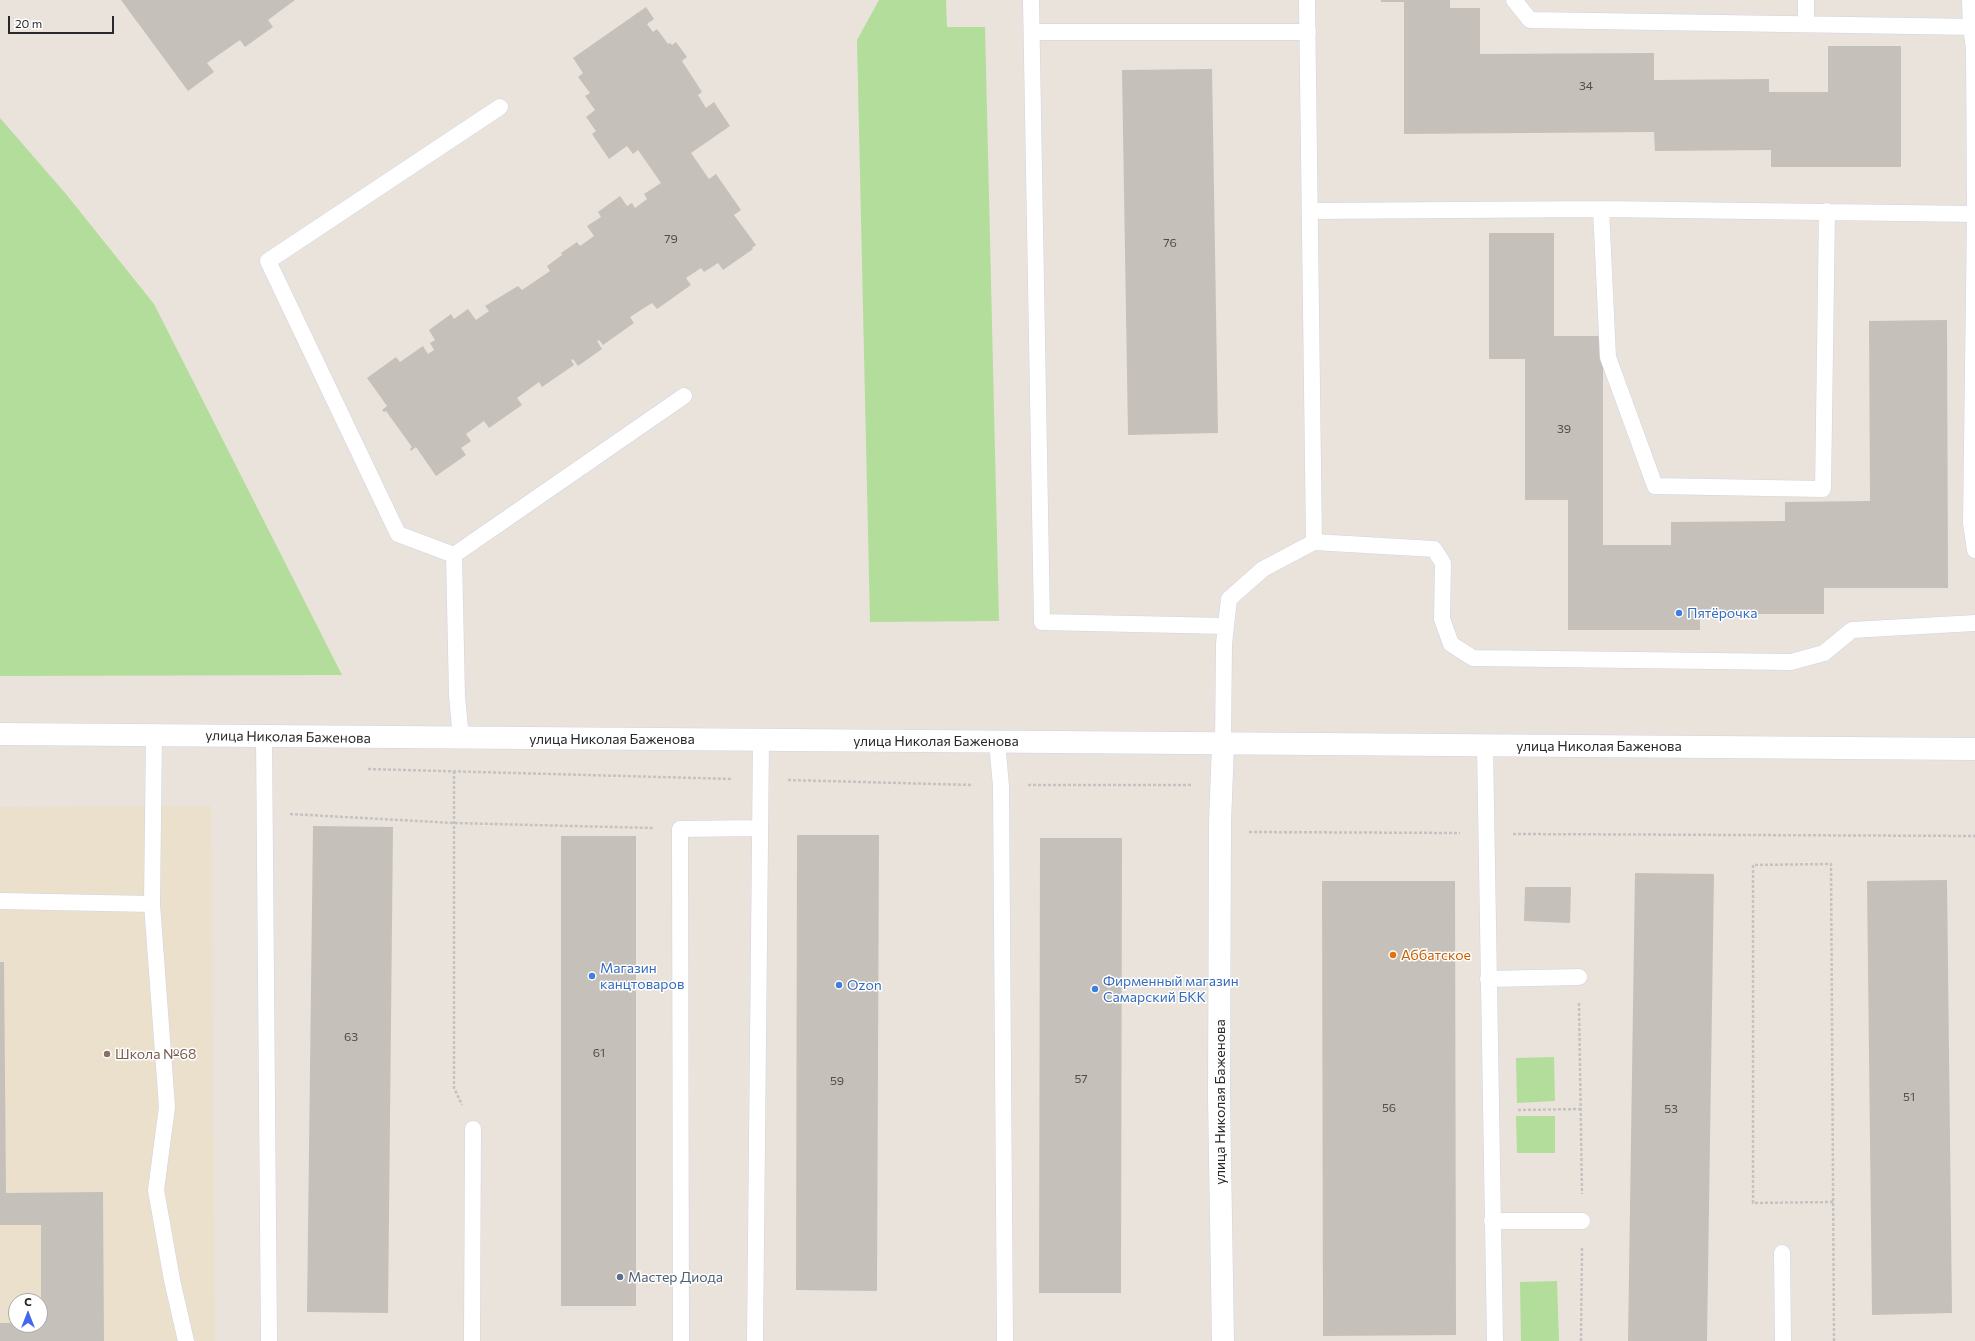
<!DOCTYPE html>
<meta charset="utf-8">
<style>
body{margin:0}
#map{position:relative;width:1975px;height:1341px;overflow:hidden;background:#eae3db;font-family:Commissioner,sans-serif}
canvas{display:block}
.north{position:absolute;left:8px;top:1293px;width:40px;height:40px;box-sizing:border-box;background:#fff;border:1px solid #a9a9a9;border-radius:50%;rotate:0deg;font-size:11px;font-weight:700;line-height:16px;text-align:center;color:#282828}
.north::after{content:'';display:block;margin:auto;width:14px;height:18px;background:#4467ed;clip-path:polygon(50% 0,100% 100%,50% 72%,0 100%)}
.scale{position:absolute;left:8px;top:16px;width:106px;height:18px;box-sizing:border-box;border:2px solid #282828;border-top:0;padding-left:5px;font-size:12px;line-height:14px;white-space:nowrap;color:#282828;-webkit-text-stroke:3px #fff;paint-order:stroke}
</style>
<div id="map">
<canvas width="1975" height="1341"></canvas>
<div class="north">С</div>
<div class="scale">20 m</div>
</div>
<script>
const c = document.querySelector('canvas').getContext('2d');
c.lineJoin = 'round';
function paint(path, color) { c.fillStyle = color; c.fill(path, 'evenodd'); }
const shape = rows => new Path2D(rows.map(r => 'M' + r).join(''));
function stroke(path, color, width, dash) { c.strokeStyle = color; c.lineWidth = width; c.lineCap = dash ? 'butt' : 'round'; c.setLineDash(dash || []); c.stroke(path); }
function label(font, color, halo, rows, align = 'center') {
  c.font = font + ' Commissioner,sans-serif'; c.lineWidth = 3; c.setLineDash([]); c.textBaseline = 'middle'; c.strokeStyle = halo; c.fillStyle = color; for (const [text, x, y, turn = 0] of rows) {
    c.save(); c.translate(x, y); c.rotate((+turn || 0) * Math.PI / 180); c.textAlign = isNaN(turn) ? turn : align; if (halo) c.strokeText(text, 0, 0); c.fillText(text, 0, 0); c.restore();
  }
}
const education = shape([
 [211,806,215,1341,0,1341,0,807],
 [16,1301,40,1301,40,1325,16,1325]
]);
const green = shape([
 [879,0,946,0,947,27,985,27,999,621,870,622,857,40],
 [0,118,66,194,154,304,342,675,0,676],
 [1554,1057,1555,1101,1517,1103,1516,1058],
 [1516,1116,1555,1116,1555,1153,1517,1153],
 [1557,1281,1559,1341,1521,1341,1520,1282]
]);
const building = shape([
 [121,0,295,0,268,20,273,27,245,47,240,40,207,63,214,72,188,91],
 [1381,0,1450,0,1450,8,1480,8,1480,54,1654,53,1654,80,1769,79,1769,92,1828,92,1828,46,1901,46,1901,167,1771,167,1771,150,1655,151,1654,132,1404,134,1404,2,1381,2],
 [646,7,654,19,647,24,653,32,657,29,668,44,670,43,672,45,676,42,687,57,682,61,702,92,698,95,706,108,714,102,730,126,691,153,709,179,716,174,741,210,734,215,756,245,752,248,753,249,723,270,718,263,704,272,701,268,686,278,691,285,657,309,652,303,630,317,634,323,603,345,599,340,597,341,602,349,578,366,573,359,571,360,574,365,542,387,539,382,517,398,522,405,489,428,484,421,466,434,471,441,461,448,466,455,436,476,416,447,411,451,410,449,412,447,386,411,384,412,382,410,387,406,367,378,396,357,400,362,423,346,428,354,434,350,430,343,435,340,429,330,451,314,454,319,468,309,476,320,489,311,485,306,518,286,522,290,550,271,547,266,562,255,561,253,577,242,580,246,594,236,587,226,601,217,598,212,620,196,627,206,632,203,635,208,647,199,644,194,661,183,638,150,633,154,627,146,609,159,592,134,596,131,586,117,595,110,585,96,590,93,578,77,583,73,573,58],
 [1212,69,1218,433,1128,435,1122,70],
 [1489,233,1554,233,1554,336,1603,336,1603,545,1671,545,1671,522,1785,521,1785,502,1870,501,1869,321,1947,320,1948,588,1824,588,1824,614,1700,614,1700,630,1568,630,1568,500,1525,500,1525,359,1489,359],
 [313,826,393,827,388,1313,307,1312],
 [797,835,879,835,877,1291,796,1290],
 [561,836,636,836,636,1306,561,1306],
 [1040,838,1122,838,1121,1293,1039,1293],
 [1635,873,1714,874,1707,1341,1628,1341],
 [1947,880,1952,1313,1872,1315,1867,881],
 [1322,881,1455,881,1456,1335,1323,1336],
 [1525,887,1571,887,1570,923,1524,921],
 [0,962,4,962,6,1193,103,1192,104,1341,0,1341,0,1323,16,1323,16,1325,40,1325,41,1323,41,1225,0,1225]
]);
const path = shape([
 [368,769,733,779],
 [454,771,454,1088,462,1105],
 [788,780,973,785],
 [1028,785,1191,785],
 [290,814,454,823,653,828],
 [1249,832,1460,833],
 [1513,834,1975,836],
 [1579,1003,1582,1194],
 [1518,1110,1580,1109],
 [1833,1202,1753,1203,1753,865,1831,864,1834,1341],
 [1581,1341,1582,1247]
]);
const lane = shape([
 [1031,0,1042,622,1226,626],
 [1307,0,1314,542],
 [1514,0,1530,20,1975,27],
 [1806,0,1806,23],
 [1032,32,1308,32],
 [1601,209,1608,357,1655,486,1823,489,1827,211],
 [1310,211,1601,209,1975,214,1974,49,1971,27,1970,0],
 [1975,214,1971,523,1975,550],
 [454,555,398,534,268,261,500,107],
 [154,735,152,904,167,1107,156,1190,172,1280,186,1341],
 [264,736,269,1341],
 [461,739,457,696,454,555,684,396],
 [997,742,1001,786,1005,1341],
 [1223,744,1224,644,1229,599,1263,569,1314,542,1434,549,1443,563,1442,619,1451,644,1473,658,1791,662,1824,653,1852,630,1975,623],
 [1485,745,1495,1341],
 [0,901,152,904],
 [1488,979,1579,977],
 [1492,1221,1582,1221],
 [1782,1253,1783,1341],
 [472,1341,473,1129],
 [681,1341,680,829,760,828],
 [755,1341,761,740]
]);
const street = shape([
 [0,734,1975,749],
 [1223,1341,1219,1097,1220,823,1223,744]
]);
const markers = [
 [1679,613,4,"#3f7fe0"],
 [1393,955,4,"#e8710a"],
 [592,976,4,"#3f7fe0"],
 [839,985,4,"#3f7fe0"],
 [1095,989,4,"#3f7fe0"],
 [107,1054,4,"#8d6e63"],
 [620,1277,4,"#5c6f8a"]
];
const numberNames = [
 ["34",1586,86],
 ["79",671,239],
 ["76",1170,243],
 ["39",1564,429],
 ["63",351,1037],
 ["61",599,1053],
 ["57",1081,1079],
 ["59",837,1081],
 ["51",1909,1097],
 ["56",1389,1108],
 ["53",1671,1109]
];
const shopNames = [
 ["Пятёрочка",1687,613],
 ["Магазин",600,968],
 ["канцтоваров",600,984],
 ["Фирменный магазин",1103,981],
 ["Самарский БКК",1103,997],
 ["Ozon",847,985]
];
const streetNames = [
 ["улица Николая Баженова",288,737,1],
 ["улица Николая Баженова",612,739],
 ["улица Николая Баженова",936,741],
 ["улица Николая Баженова",1599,746],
 ["улица Николая Баженова",1220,1102,-90]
];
const foodNames = [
 ["Аббатское",1401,955]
];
const educationNames = [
 ["Школа №68",115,1054]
];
const serviceNames = [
 ["Мастер Диода",628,1277]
];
paint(education, '#ebe0cb');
paint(green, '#b2dd9a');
paint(building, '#c5c0ba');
stroke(lane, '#d0d3e0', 17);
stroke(street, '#d0d3e0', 23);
stroke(path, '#c3c3c3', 2.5, [3, 2]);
stroke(lane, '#fff', 16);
stroke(street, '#fff', 22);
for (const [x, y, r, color] of markers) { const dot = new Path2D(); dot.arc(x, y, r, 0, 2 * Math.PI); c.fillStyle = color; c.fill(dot); stroke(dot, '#fff', 1.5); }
label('12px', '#4f4e4c', null, numberNames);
label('14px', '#366cbe', '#fff', shopNames, 'left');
label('14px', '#282828', '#fff', streetNames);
label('14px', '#c56008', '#fff', foodNames, 'left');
label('14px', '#785e54', '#fff', educationNames, 'left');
label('14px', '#4e5e75', '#fff', serviceNames, 'left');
</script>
